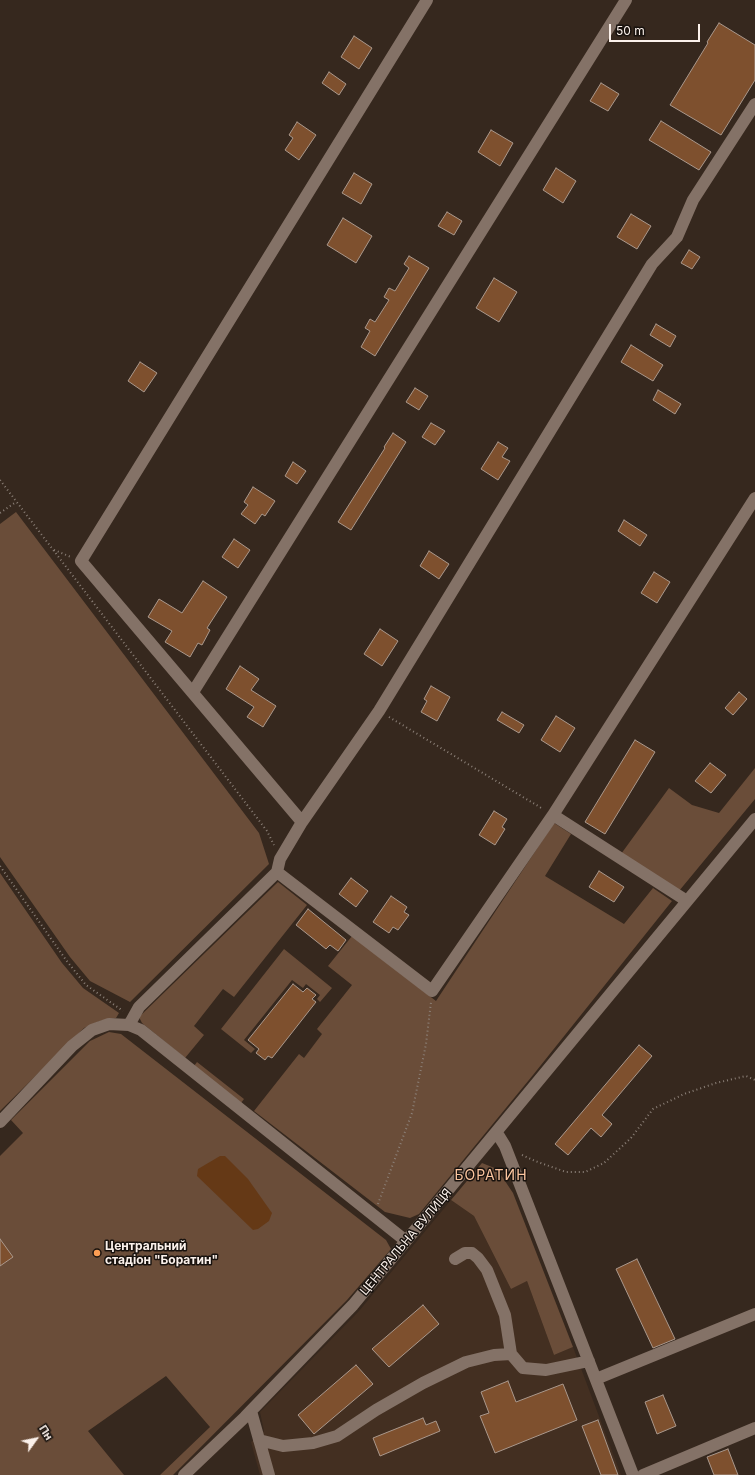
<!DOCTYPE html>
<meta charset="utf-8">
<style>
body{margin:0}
#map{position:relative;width:755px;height:1475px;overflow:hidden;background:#36281e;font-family:Inter,sans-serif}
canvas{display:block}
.north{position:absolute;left:16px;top:1419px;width:40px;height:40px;-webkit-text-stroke:3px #18120e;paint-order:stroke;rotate:57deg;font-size:11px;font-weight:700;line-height:16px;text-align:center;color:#fbf1eb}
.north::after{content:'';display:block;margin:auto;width:14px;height:18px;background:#fbf1eb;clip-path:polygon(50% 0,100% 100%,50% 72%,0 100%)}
.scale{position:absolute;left:609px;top:24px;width:91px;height:18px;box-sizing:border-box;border:2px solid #fbf1eb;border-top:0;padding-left:5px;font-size:12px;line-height:14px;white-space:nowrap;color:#fbf1eb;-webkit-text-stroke:3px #18120e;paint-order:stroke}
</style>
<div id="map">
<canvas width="755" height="1475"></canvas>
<div class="north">Пн</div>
<div class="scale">50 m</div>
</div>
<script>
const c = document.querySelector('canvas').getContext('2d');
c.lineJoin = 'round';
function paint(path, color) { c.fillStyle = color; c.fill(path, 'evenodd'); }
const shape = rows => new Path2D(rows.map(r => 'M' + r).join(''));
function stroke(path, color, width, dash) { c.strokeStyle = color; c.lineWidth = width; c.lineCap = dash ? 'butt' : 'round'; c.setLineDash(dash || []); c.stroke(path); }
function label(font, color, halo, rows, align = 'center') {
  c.font = font + ' Inter,sans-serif'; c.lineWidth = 3; c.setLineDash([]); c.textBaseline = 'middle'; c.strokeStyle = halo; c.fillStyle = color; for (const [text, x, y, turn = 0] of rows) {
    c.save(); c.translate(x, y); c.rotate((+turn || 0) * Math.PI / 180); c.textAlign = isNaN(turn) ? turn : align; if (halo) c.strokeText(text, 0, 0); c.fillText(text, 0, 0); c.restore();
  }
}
const built = shape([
 [451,1200,474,1216,511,1289,527,1281,554,1355,573,1347,621,1475,260,1475,251,1442,264,1431,260,1412,359,1311]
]);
const green = shape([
 [16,512,259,833,269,864,130,1002,90,981,70,957,0,857,0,524],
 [755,768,755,799,679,891,621,854,669,788,692,805,719,813],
 [554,823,571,834,545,876,624,924,653,888,672,901,533,1075,419,1214,410,1218,385,1212,254,1111,299,1054,304,1058,322,1034,317,1029,352,985,328,966,352,936,436,1001],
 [0,873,62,963,83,988,119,1013,116,1018,100,1021,84,1028,0,1111],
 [278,882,307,905,234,997,223,989,194,1026,204,1035,185,1058,142,1023,139,1017],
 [284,949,332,988,320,1002,317,999,320,995,306,984,303,988,292,980,244,1040,255,1049,251,1053,221,1029],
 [109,1032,121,1034,386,1240,391,1249,347,1300,173,1475,160,1475,210,1427,166,1376,88,1431,124,1475,0,1475,0,1156,23,1133,11,1120,90,1041],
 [197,1062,244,1099,241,1103,194,1066],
 [482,1163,497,1169,513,1193,573,1347,554,1355,527,1281,511,1289,474,1216,451,1200]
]);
const water = shape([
 [220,1156,225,1156,248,1179,272,1213,269,1221,258,1229,253,1230,197,1176,198,1169]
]);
const building = shape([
 [719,23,755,45,755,80,721,135,670,105,708,43,707,42,719,23],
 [354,36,372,48,359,69,341,57,354,36],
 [329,72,346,84,339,95,322,83,329,72],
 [601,83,619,94,608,111,590,101,601,83],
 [661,121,711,152,699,170,649,140,661,121],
 [297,122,316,135,299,160,285,150,293,138,289,135,297,122],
 [491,130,513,143,500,166,478,152,491,130],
 [556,168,576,181,563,203,543,190,556,168],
 [354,173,372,184,361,204,342,193,354,173],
 [447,212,462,221,454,235,438,226,447,212],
 [631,214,651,226,637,249,617,237,631,214],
 [343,218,372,236,356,263,327,245,343,218],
 [689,250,700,257,692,269,681,263,689,250],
 [409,256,429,268,375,356,361,347,370,331,365,328,370,319,375,322,389,300,384,297,389,288,395,291,409,268,404,264,409,256],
 [494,278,517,292,499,322,476,308,494,278],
 [656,324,676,336,670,347,650,335,656,324],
 [631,345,663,365,653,381,621,362,631,345],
 [140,362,157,373,144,392,128,381,140,362],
 [415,388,428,396,419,410,406,402,415,388],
 [658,390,681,404,675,414,653,400,658,390],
 [431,423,445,431,435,445,422,437,431,423],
 [393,433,406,442,351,530,338,522,385,448,384,447,393,433],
 [498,442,508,448,502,457,510,461,498,480,481,469,498,442],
 [293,462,306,471,297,484,285,476,293,462],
 [253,487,275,501,265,516,262,514,255,524,241,514,248,505,244,502,253,487],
 [624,520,647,535,640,546,618,531,624,520],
 [234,539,250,550,238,568,222,557,234,539],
 [429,551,449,564,439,579,420,566,429,551],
 [654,572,670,582,657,603,641,593,654,572],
 [203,581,227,597,207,628,210,630,202,645,198,643,190,657,165,642,172,631,148,617,159,599,182,613,203,581],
 [380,629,398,641,382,666,364,654,380,629],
 [240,666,259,679,251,690,276,706,263,727,247,717,254,707,226,689,240,666],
 [431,686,450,697,437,721,421,712,427,701,424,699,431,686],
 [739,692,747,699,733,715,725,708,739,692],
 [502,712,524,725,519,733,497,720,502,712],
 [556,716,575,728,560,752,541,740,556,716],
 [635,740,655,752,605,834,585,822,635,740],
 [710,763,726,775,711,793,695,781,710,763],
 [494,811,507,819,502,827,505,829,495,845,479,835,494,811],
 [599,871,624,887,614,902,589,887,599,871],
 [351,878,368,891,356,907,339,894,351,878],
 [391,896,407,907,404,912,409,915,398,930,393,927,389,933,373,922,391,896],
 [308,909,346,940,338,951,330,945,326,949,296,925,308,909],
 [293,984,303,992,307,988,316,995,312,999,316,1002,272,1058,268,1056,265,1060,256,1053,259,1049,248,1040,293,984],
 [639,1045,652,1056,602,1115,612,1124,601,1137,591,1128,568,1155,555,1144,639,1045],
 [0,1239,13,1257,0,1266,0,1239],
 [637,1259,675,1339,653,1348,616,1269,637,1259],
 [423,1305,439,1324,389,1367,372,1349,423,1305],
 [356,1365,373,1384,314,1434,298,1415,356,1365],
 [508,1381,516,1402,563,1384,577,1420,495,1453,480,1416,489,1413,481,1392,508,1381],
 [663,1395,676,1426,657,1434,645,1402,663,1395],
 [423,1418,426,1425,436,1421,440,1431,380,1456,373,1438,423,1418],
 [598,1420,618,1475,601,1475,582,1426,598,1420],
 [728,1449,738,1475,714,1475,707,1457,728,1449]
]);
const path = shape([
 [0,480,267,831,274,845],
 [0,513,16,502],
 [54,550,71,557],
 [389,717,543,809],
 [0,866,66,960,86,985,123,1011],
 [522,1155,535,1161,566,1172,585,1172,604,1163,631,1138,653,1109,684,1094,716,1083,746,1076,755,1080],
 [378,1204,412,1113,426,1044,431,1002]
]);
const minor = shape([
 [427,0,81,561,302,822,280,859,277,872,432,991,553,815],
 [193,692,626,0],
 [302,822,379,711,652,264,677,237,693,200,755,104],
 [687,901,553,815,755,498],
 [129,1025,139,1007,277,872],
 [0,1122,72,1046,92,1030,109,1024,129,1025,141,1030,406,1241],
 [497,1133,505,1146,633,1475],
 [455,1259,465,1253,472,1253,478,1258,487,1270,505,1315,511,1354],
 [596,1379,755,1314],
 [251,1411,269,1475],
 [259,1440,283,1446,313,1443,337,1436,376,1410,423,1383,466,1362,494,1355,511,1354,523,1368,546,1370,589,1361],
 [184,1475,245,1417,353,1305,755,819],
 [643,1475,755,1428]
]);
const markers = [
 [97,1253,4,"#fc9d53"]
];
const streetNames = [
 ["ЦЕНТРАЛЬНА ВУЛИЦЯ",406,1242,-50]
];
const poiNames = [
 ["Центральний",105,1246],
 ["стадіон \"Боратин\"",105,1260]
];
const quarterNames = [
 ["БОРАТИН",491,1176]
];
paint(built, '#432f21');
paint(green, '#6a4d39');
paint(water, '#653916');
paint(building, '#7e502e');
stroke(building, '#aa988c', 1);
stroke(path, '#8c8078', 2, [1, 3]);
stroke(minor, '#847267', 12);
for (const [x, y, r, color] of markers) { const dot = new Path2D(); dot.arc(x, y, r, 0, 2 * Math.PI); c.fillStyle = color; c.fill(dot); stroke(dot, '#18120e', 1.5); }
label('12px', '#fbf1eb', '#18120e', streetNames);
label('bold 12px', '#fbf1eb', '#18120e', poiNames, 'left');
c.letterSpacing = '1px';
label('14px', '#fbc59f', '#18120e', quarterNames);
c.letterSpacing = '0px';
</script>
